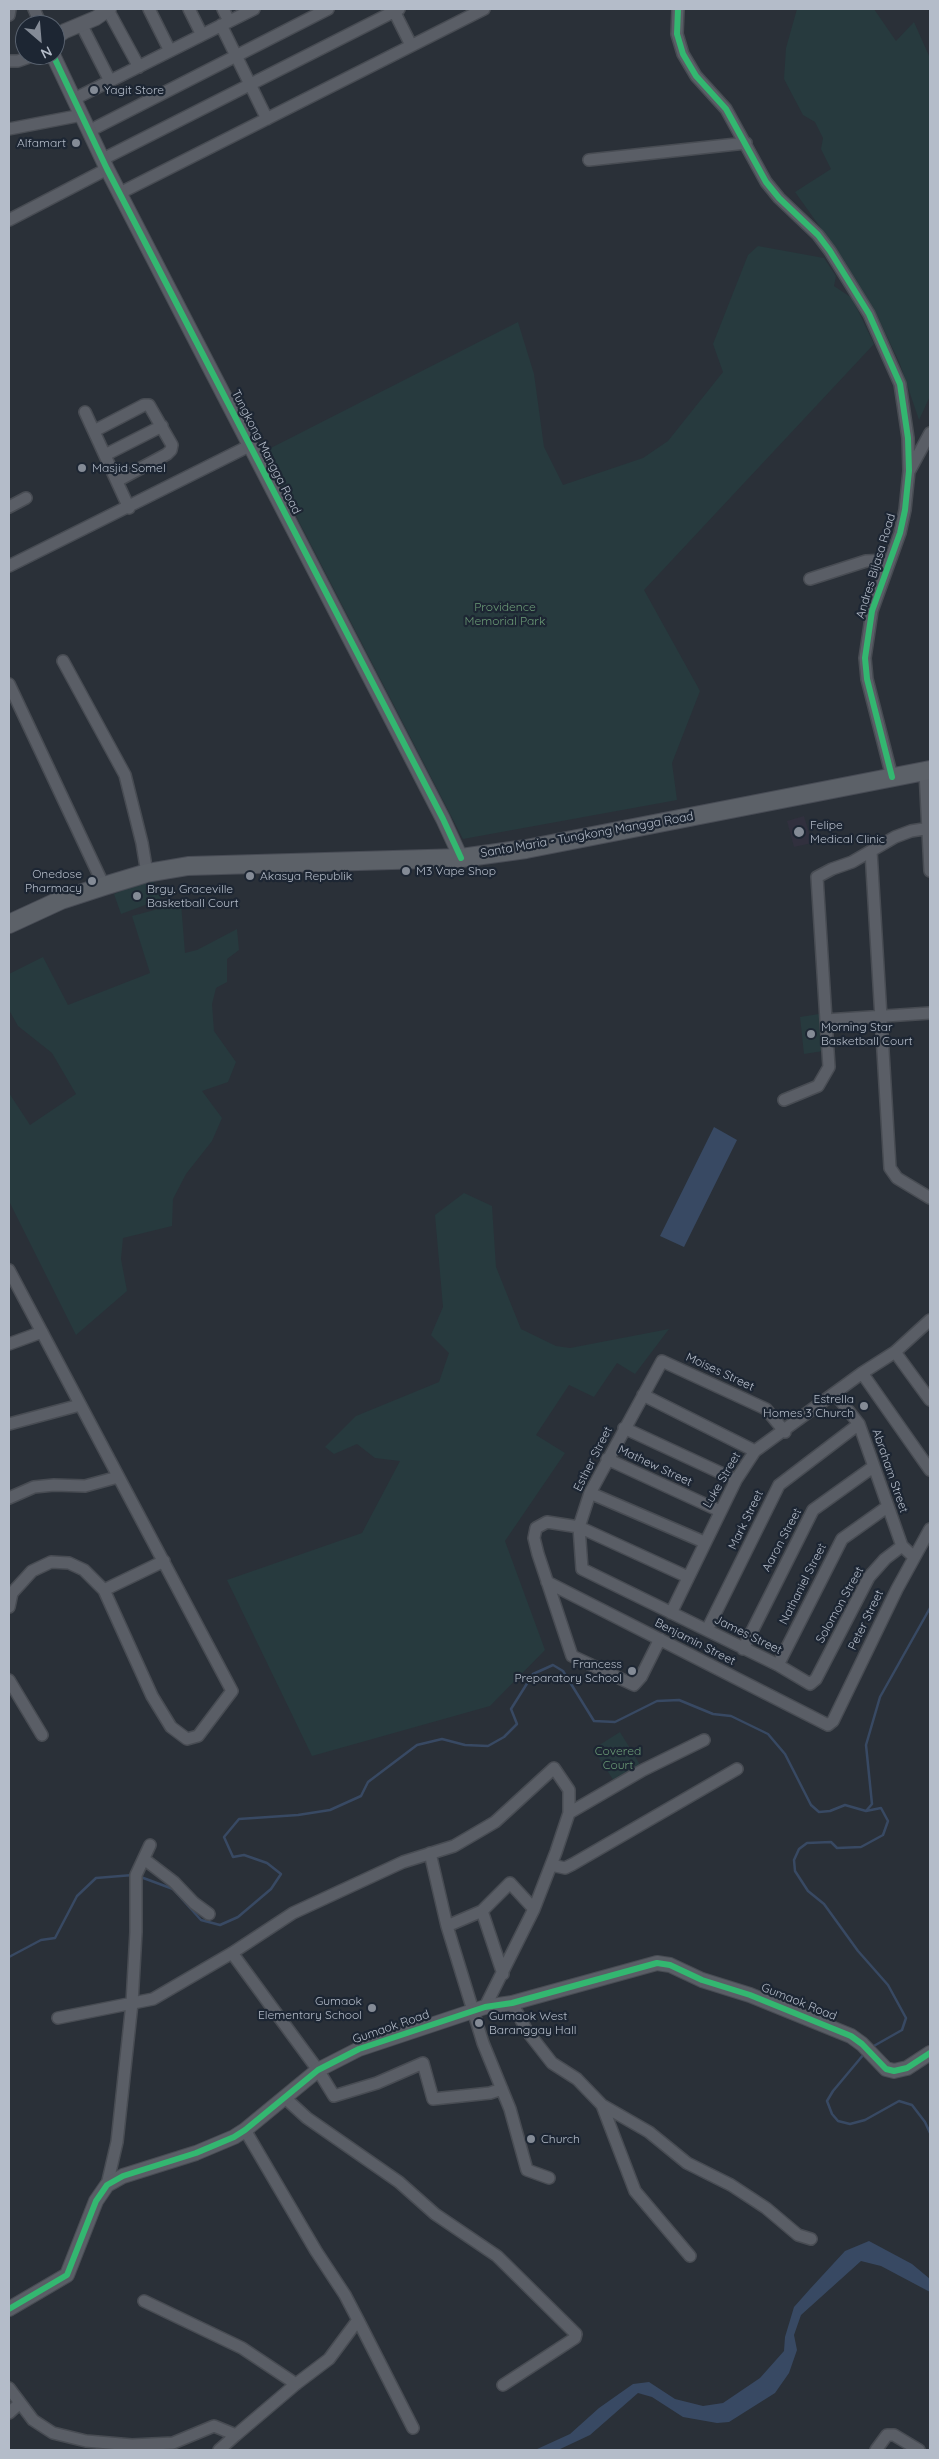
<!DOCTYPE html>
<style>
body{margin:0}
#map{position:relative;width:939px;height:2459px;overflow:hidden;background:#2a3038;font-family:Quicksand,sans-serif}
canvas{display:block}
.frame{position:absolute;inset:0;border:10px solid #b4bcc9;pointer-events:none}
.north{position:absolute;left:15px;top:15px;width:50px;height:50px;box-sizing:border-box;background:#1d2633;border:1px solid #59626f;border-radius:50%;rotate:153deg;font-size:14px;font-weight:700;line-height:20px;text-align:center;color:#b4bcc9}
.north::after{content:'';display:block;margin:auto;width:18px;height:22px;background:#848b96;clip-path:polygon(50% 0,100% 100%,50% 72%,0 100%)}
</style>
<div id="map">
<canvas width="939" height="2459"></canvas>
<div class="frame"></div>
<div class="north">N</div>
</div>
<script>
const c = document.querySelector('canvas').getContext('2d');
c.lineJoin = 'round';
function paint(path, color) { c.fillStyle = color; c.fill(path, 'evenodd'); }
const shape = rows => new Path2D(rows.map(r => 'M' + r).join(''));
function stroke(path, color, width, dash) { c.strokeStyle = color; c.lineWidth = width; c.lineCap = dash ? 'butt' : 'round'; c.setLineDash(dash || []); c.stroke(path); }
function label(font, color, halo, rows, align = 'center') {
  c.font = font + ' Quicksand,sans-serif'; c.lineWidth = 4.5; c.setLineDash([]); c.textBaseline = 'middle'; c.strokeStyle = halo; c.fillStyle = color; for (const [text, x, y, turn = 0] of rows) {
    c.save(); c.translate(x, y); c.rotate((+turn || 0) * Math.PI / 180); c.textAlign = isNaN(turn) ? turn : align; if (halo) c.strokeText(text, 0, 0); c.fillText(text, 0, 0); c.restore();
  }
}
const medical = shape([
 [804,816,812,843,794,847,787,821]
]);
const green = shape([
 [797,9,874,9,896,41,914,22,930,58,930,396,919,420,900,364,874,309,843,259,795,192,831,169,821,149,823,138,815,122,803,115,784,79,786,48],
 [758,246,824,258,836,276,834,286,852,298,874,344,644,590,700,691,672,763,677,800,463,839,263,452,518,322,534,374,544,447,563,485,643,458,668,441,723,372,713,344,748,255],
 [152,878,161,899,121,914,114,894],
 [181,903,185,953,197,950,237,929,239,950,227,959,227,982,216,988,212,1004,214,1031,236,1062,228,1082,202,1091,222,1118,212,1141,186,1174,173,1199,172,1226,123,1238,121,1259,127,1291,76,1335,9,1201,9,1093,30,1125,76,1094,52,1053,18,1026,9,1010,9,974,43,957,68,1005,150,973,132,916],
 [819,1014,823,1051,804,1054,800,1017],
 [464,1193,492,1206,496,1267,521,1329,556,1346,570,1348,669,1329,635,1374,617,1363,594,1397,569,1385,536,1435,565,1453,505,1541,545,1650,490,1706,312,1756,227,1580,362,1533,400,1461,375,1458,357,1444,334,1454,325,1447,356,1416,439,1382,449,1353,431,1335,443,1307,435,1215],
 [620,1732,642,1768,616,1784,593,1749]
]);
const water = shape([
 [714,1127,737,1140,684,1247,660,1236],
 [869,2241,912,2264,930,2279,930,2292,881,2266,861,2261,801,2315,794,2335,797,2350,789,2373,775,2393,729,2422,717,2423,683,2417,652,2397,638,2393,590,2435,558,2450,535,2450,570,2434,599,2408,633,2384,649,2382,675,2399,703,2406,723,2403,760,2378,784,2351,785,2337,794,2307,810,2289,845,2251]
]);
const stream = shape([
 [866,1811,872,1804,866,1745,880,1697,930,1608],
 [138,1876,173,1889,201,1920,220,1925,238,1917,271,1889,281,1874,267,1863,244,1855,233,1857,224,1837,239,1819,298,1815,330,1810,361,1796,368,1782,417,1745,442,1739,465,1745,488,1746,504,1737,517,1724,511,1709,533,1674,553,1665,563,1671,594,1721,615,1722,657,1701,679,1700,713,1714,731,1716,768,1734,785,1754,811,1805,819,1812,830,1811,845,1805,866,1811,881,1808,888,1821,883,1835,861,1847,837,1848,831,1842,807,1843,799,1849,794,1860,795,1871,808,1891,824,1904,858,1951,888,1985,906,2018,902,2030,872,2047],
 [9,1957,41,1940,55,1938,77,1896,96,1878,133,1875],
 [864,2054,833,2091,827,2101,832,2114,838,2121,850,2124,865,2120,899,2101,912,2105,925,2122,930,2133]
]);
const minor = shape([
 [34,9,41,25],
 [149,9,170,51],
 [189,9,202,35],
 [223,9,229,21],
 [393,9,411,45],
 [678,9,677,34,683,54,696,76,726,109,766,182,779,198,818,235,830,251,869,314,900,384,908,438,909,471,905,510,900,533,872,611,865,658,867,679,892,777],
 [108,10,139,67],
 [9,15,10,9],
 [81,24,110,81],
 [221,25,267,119],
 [9,61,18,61,35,55],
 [74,99,254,9],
 [9,129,82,115],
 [89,131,328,9],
 [103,159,399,9],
 [589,160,746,143],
 [120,193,484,9],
 [9,220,107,169],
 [85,412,129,508],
 [94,431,144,405,149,405,172,445,171,450,167,454,117,481],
 [105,455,162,426],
 [910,470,930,433],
 [9,507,26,498],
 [9,566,251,445],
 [810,579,866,561,889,560],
 [63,661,125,775,142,843,147,873],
 [9,684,104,886],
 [925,771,930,871],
 [871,851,890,1168,897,1178,930,1198],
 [826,1020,817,877,832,869,852,862,895,837,911,831,930,828],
 [784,1100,818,1086,829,1067,826,1020,930,1013],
 [9,1270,232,1691,198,1736,187,1739,171,1727,152,1696,104,1590,84,1570,69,1563,51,1562,32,1571,12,1593,9,1607],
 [9,1344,42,1332],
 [895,1352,930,1400],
 [862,1373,930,1470],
 [643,1395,755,1451],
 [836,1395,859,1424,902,1546,914,1557],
 [9,1424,80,1405],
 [624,1428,736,1480],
 [785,1432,766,1409,662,1361,590,1493,579,1527,582,1569,778,1665,810,1684,816,1679,869,1577,885,1559,902,1546],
 [607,1459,720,1511],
 [590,1493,704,1542],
 [9,1498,34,1487,54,1485,85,1486,118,1477],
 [547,1582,828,1725,833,1721,897,1589,930,1529],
 [104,1590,164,1561],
 [671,1613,736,1480,755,1451,862,1373,895,1352,930,1320],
 [707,1630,779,1485,859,1424],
 [660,1639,641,1677,634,1685,572,1656,538,1554,534,1538,536,1528,547,1522,579,1527,688,1577],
 [743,1649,813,1510,873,1467],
 [778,1665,842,1539,887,1507],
 [9,1680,42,1735],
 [569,1813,643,1770,704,1740],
 [430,1853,447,1926],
 [144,1859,174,1882,194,1903,209,1914],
 [551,1865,565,1868,573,1864,737,1769],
 [482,1911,510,1883,534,1909],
 [232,1953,318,2070,334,2096,377,2083,423,2063,433,2099,490,2093,502,2089],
 [503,1974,482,1911,447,1926,483,2043,510,2109,527,2170,549,2178],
 [512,2003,527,2031,552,2063,577,2079,602,2105,649,2132,687,2163,731,2185,766,2208,798,2235,811,2239],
 [58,2018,153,1999,232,1953,293,1913,403,1862,454,1846,495,1822,554,1768,569,1790,569,1813,556,1852,534,1909,485,2007],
 [284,2097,307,2118,399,2182,435,2214,497,2256,576,2334,575,2338,503,2385],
 [602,2105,635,2191,690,2256],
 [107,2185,117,2142,132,2003,136,1932,136,1875,150,1845],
 [144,2301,242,2348,296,2384],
 [358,2320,413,2428],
 [9,2388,33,2420,53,2433,86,2441,132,2445,173,2443,214,2426,236,2435,296,2384,329,2359,358,2320,345,2295,316,2251,245,2130],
 [9,2413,20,2403],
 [219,2450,236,2435],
 [876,2450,887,2435,894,2435,919,2450]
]);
const tertiary = shape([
 [55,38,65,31,96,18,109,9],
 [53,55,107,169,443,819,461,858],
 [9,2309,67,2275,96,2201,107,2185,123,2176,196,2153,234,2137,245,2130,318,2070,359,2049,485,2007,512,2003,657,1963,670,1965,702,1980,750,1995,851,2036,862,2044,886,2069,894,2071,907,2068,930,2053]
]);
const primary = shape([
 [9,924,61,900,104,886,147,873,188,866,461,858,526,849,930,770]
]);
const cycleway = shape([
 [678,9,677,34,683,54,696,76,726,109,766,182,779,198,818,235,830,251,869,314,900,384,908,438,909,471,905,510,900,533,872,611,865,658,867,679,892,777],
 [53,55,107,169,443,819,461,858],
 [9,2309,67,2275,96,2201,107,2185,123,2176,196,2153,234,2137,245,2130,318,2070,359,2049,485,2007,512,2003,657,1963,670,1965,702,1980,750,1995,851,2036,862,2044,886,2069,894,2071,907,2068,930,2053]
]);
const markers = [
 [94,90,5,"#848b96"],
 [76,143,5,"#848b96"],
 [82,468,5,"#848b96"],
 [799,832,6,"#848b96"],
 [406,871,5,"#848b96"],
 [250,876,5,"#848b96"],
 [92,881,5,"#848b96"],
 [137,896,5,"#848b96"],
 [811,1034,5,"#848b96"],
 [864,1406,5,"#848b96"],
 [632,1671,5,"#848b96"],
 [372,2008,5,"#848b96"],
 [479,2023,5,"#848b96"],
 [531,2139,5,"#848b96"]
];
const poiNames = [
 ["Yagit Store",104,90],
 ["Alfamart",66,143,"right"],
 ["Masjid Somel",92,468],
 ["Felipe",810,825],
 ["Medical Clinic",810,839],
 ["M3 Vape Shop",416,871],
 ["Onedose",82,874,"right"],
 ["Pharmacy",82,888,"right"],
 ["Akasya Republik",260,876],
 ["Brgy. Graceville",147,889],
 ["Basketball Court",147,903],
 ["Morning Star",821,1027],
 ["Basketball Court",821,1041],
 ["Estrella",854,1399,"right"],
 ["Homes 3 Church",854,1413,"right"],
 ["Francess",622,1664,"right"],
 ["Preparatory School",622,1678,"right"],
 ["Gumaok",362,2001,"right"],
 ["Elementary School",362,2015,"right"],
 ["Gumaok West",489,2016],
 ["Baranggay Hall",489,2030],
 ["Church",541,2139]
];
const streetNames = [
 ["Tungkong Mangga Road",266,452,63],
 ["Andres Bijasa Road",876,566,-73],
 ["Santa Maria - Tungkong Mangga Road",587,835,-10],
 ["Moises Street",720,1372,25],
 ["Esther Street",593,1459,-63],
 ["Mathew Street",655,1466,25],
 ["Abraham Street",890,1471,71],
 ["Luke Street",722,1480,-60],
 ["Mark Street",746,1520,-64],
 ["Aaron Street",782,1540,-62],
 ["Nathaniel Street",803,1584,-63],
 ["Solomon Street",840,1605,-61],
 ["Peter Street",866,1620,-64],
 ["James Street",748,1635,26],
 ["Benjamin Street",695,1642,27],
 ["Gumaok Road",799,2002,22],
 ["Gumaok Road",391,2027,-19]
];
const parkNames = [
 ["Providence",505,607],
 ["Memorial Park",505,621],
 ["Covered",618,1751],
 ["Court",618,1765]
];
paint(medical, '#31303e');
paint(green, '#273a3e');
paint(water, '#384963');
stroke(stream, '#384963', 2.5);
stroke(minor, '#484c53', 14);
stroke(tertiary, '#484c53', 16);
stroke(primary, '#484c55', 20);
stroke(minor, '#5a5e66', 11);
stroke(tertiary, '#5a5e66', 14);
stroke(primary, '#5c6168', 18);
stroke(cycleway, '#33b770', 6);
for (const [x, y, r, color] of markers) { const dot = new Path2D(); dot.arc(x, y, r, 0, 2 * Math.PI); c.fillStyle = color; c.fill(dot); stroke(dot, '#1d2633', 2); }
label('12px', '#b4bcc9', '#1d2633', poiNames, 'left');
label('12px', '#b4bcc9', '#1d2633', streetNames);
label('12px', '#6b9a76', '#1d2633', parkNames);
</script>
